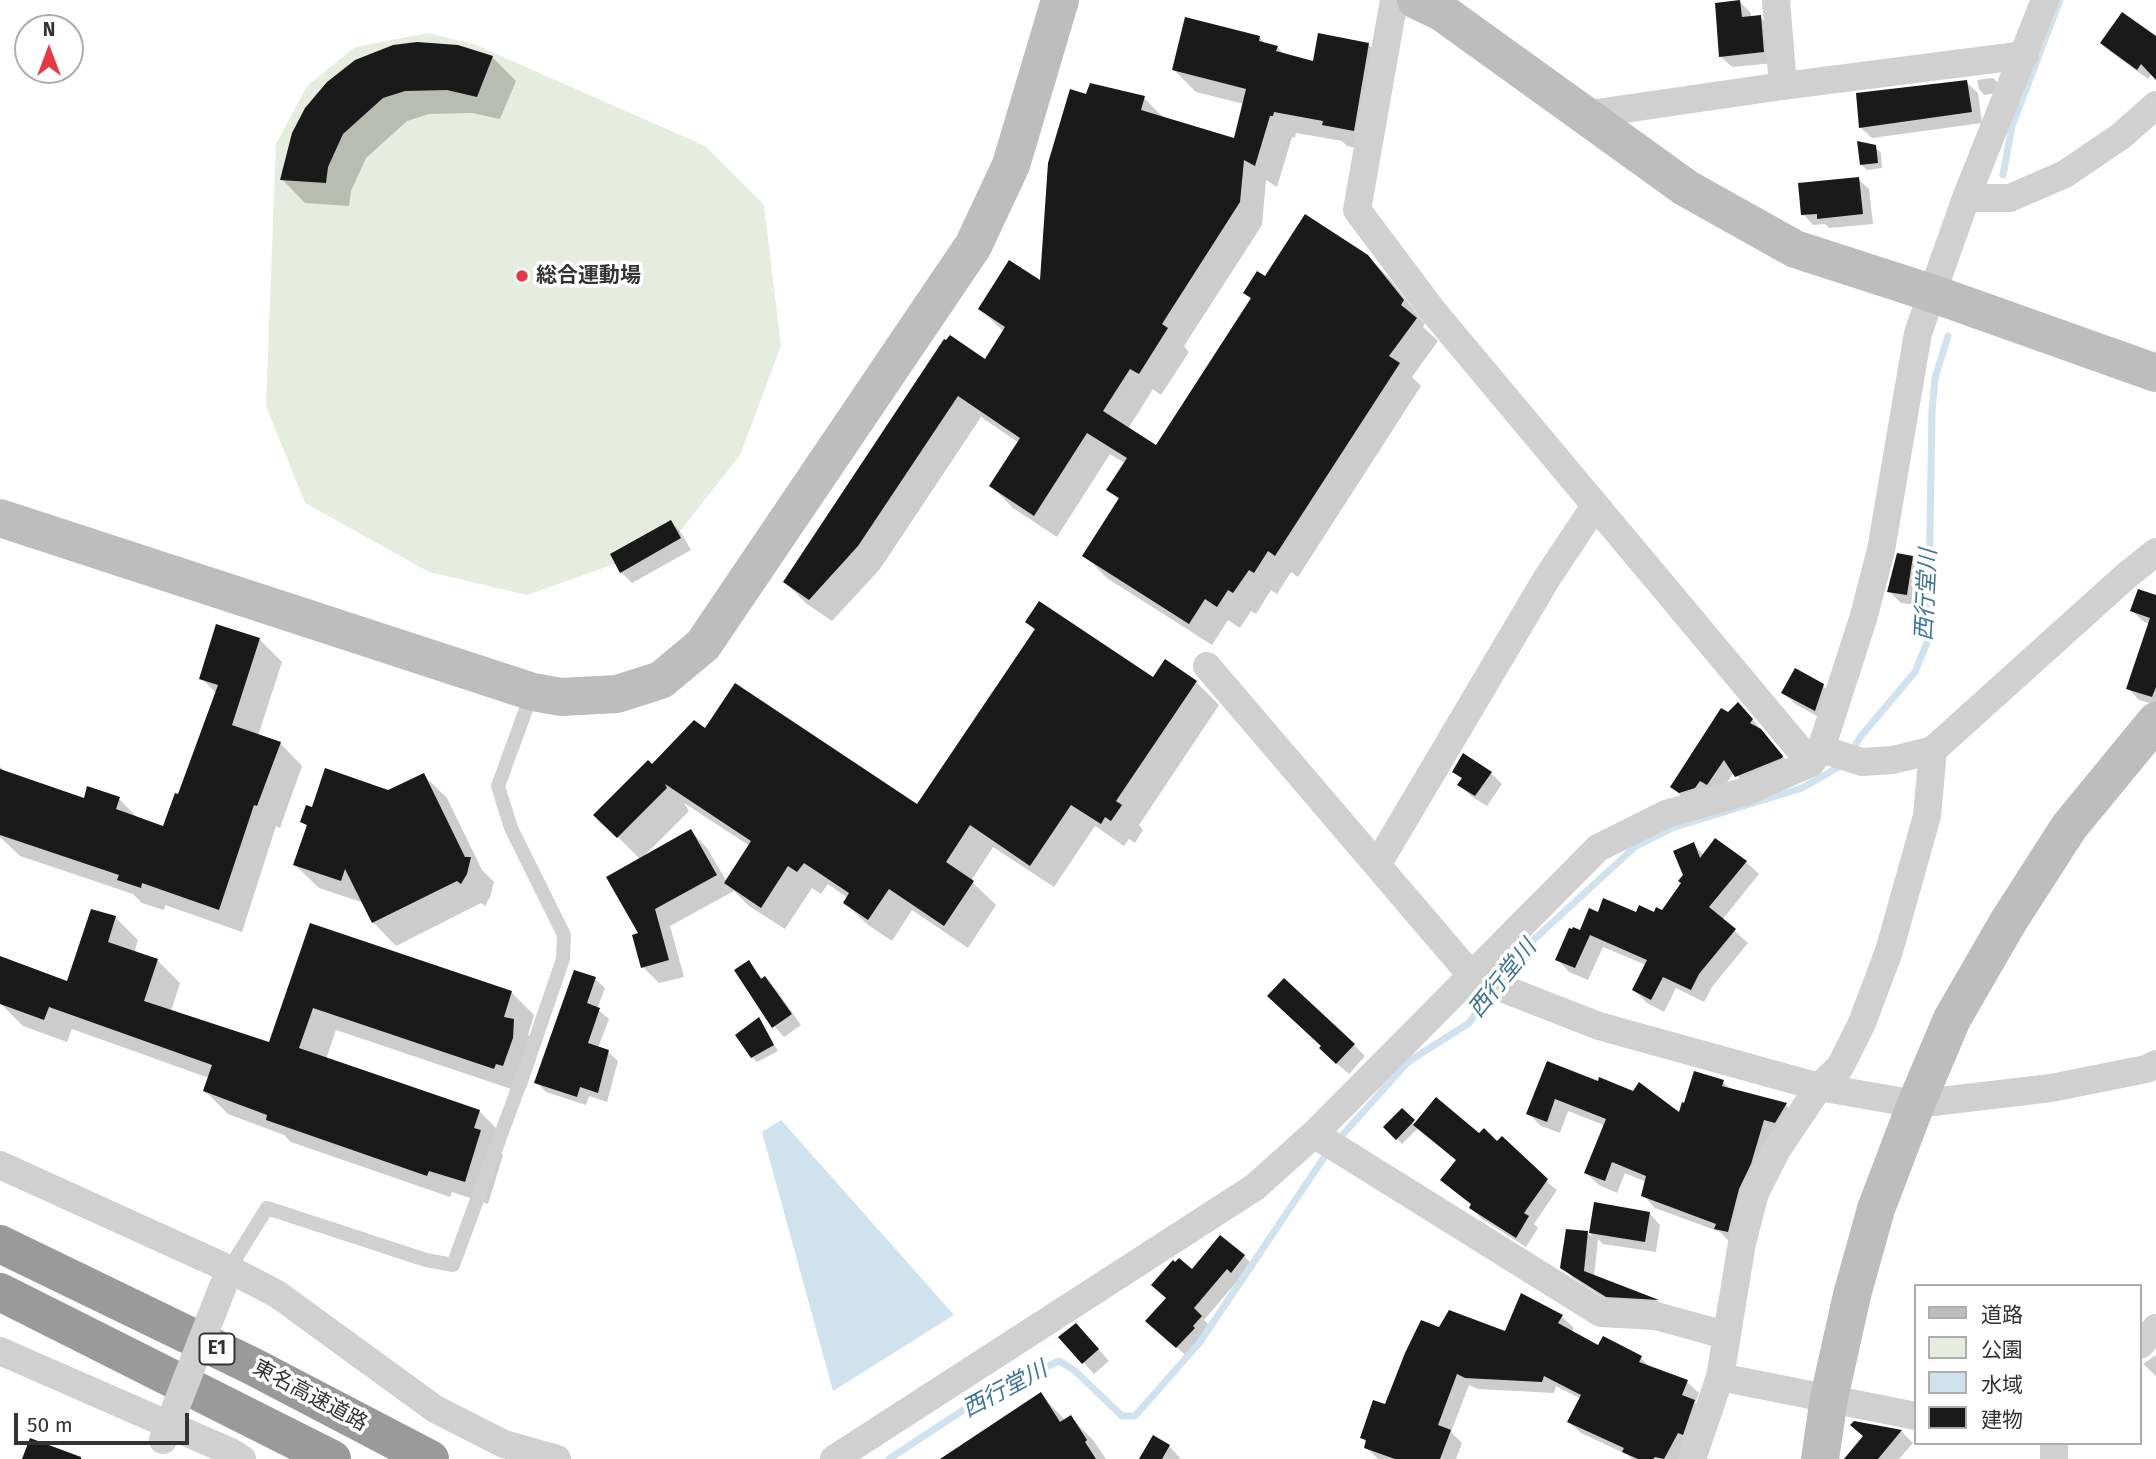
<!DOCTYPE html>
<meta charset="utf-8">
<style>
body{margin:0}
#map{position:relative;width:2156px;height:1459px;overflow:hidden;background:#fff;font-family:"Fira Sans","Noto Sans JP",sans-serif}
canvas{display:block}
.legend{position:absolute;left:1914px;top:1284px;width:228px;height:161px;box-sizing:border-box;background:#fff;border:2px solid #adadad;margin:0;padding:9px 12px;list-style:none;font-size:21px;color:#333}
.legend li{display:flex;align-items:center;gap:14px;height:35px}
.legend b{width:35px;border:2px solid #adadad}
.north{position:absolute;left:14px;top:14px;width:70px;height:70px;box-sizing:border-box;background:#fff;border:2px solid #adadad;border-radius:50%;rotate:0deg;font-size:19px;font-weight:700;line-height:28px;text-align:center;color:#333}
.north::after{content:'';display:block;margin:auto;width:24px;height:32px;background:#e63946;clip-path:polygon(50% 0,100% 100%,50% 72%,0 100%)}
.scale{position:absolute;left:14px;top:1413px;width:175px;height:32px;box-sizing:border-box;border:4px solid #333;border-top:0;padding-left:9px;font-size:21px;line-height:24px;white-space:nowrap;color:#333;-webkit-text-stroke:5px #fff;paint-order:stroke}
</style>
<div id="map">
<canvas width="2156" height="1459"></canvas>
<ul class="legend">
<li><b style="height:9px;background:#bdbdbd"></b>道路</li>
<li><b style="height:19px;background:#e6ecdf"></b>公園</li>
<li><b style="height:19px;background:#cfe2ee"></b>水域</li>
<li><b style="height:19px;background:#1a1a1a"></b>建物</li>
</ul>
<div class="north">N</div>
<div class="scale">50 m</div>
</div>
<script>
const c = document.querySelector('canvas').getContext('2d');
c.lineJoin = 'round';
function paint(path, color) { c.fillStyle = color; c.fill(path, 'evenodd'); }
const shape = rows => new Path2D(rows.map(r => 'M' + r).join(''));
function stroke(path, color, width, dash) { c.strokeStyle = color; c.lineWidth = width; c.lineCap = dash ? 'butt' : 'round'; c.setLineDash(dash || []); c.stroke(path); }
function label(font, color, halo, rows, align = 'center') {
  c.font = font + ' "Fira Sans","Noto Sans JP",sans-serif'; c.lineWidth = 7; c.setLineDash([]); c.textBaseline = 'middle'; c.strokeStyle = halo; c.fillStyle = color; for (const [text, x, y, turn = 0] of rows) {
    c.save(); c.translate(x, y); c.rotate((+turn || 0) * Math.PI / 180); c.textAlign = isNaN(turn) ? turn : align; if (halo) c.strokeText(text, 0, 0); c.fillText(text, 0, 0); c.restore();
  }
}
const green = shape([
 [428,33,476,45,705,146,764,205,781,346,740,455,670,544,527,595,429,572,305,503,266,406,276,144,307,86,355,47]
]);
const water = shape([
 [781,1120,954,1315,833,1391,762,1132]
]);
const shadow = shape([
 [1740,2,1751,13,1751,18,1760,17,1771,29,1774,63,1732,67,1720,56],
 [1259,37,1267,45,1277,47,1285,55,1314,63,1369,45,1391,67,1376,152,1347,146,1342,141,1296,133,1295,138,1292,137,1277,187,1266,180,1262,225,1184,346,1189,352,1161,395,1153,389,1128,429,1157,447,1252,300,1245,293,1265,278,1367,256,1390,279,1425,324,1423,327,1438,341,1412,377,1421,386,1298,577,1291,572,1277,594,1271,590,1256,614,1251,611,1240,628,1228,620,1212,645,1107,578,1084,555,1120,501,1109,490,1126,464,1110,454,1057,537,1013,508,991,486,1019,443,981,417,880,569,832,621,807,604,785,582,985,361,1004,332,980,309,1042,283,1087,96,1144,98,1165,119,1235,140,1244,104,1196,92,1174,70],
 [2156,41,2156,78,2152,73,2148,79,2112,53,2102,43],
 [492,57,516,81,500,119,472,113,429,114,407,121,366,158,351,191,349,206,305,203,282,179,307,109],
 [1993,78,1998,83,1997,93,1984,95,1979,89,1977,80],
 [1966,82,1978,93,1982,123,1872,138,1860,127],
 [1875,147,1881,153,1882,168,1867,170,1861,164],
 [1858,179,1869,189,1873,224,1829,228,1825,224,1813,225,1803,214],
 [671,522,682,534,691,550,632,583,621,572],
 [1912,557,1924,569,1918,605,1901,603,1889,591],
 [2156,597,2156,705,2139,700,2128,688,2150,624,2144,622,2132,611],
 [1027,622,1153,679,1196,682,1219,705,1139,825,1143,830,1135,843,1129,839,1124,846,1095,826,1054,887,993,847,971,881,996,905,968,948,912,910,892,941,868,925,845,903,848,898,828,884,821,894,812,888,785,929,749,906,734,891,670,926,684,977,659,983,643,967,640,934,641,860,596,815,652,766,706,730,918,807,1036,631],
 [684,803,750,846,727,882,707,848,691,831,643,857,689,811],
 [259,639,282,662,258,736,280,743,302,766,280,828,276,826,242,932,165,905,164,910,142,903,133,894,20,856,0,837,0,767,8,773,85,800,119,799,140,820,164,828,179,796,217,694,201,678],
 [1823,686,1835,697,1826,721,1795,704,1784,693],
 [1728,714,1749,715,1792,767,1747,787,1734,772,1719,795,1683,798,1672,787],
 [1454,771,1491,773,1502,784,1487,806,1471,796,1460,785,1463,780],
 [423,775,447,798,482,870,494,882,490,897,485,906,481,903,396,946,373,922,364,903,319,888,295,865,308,827,302,822,313,809,388,792],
 [1693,844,1704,855,1746,862,1759,874,1722,920,1748,943,1712,987,1704,1002,1676,988,1664,1012,1647,1003,1634,990,1646,965,1603,947,1588,980,1569,972,1557,959,1598,914,1637,915,1662,912,1683,884],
 [115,917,138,940,134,953,157,960,180,983,171,1011,270,1044,312,925,511,992,534,1015,528,1035,537,1044,535,1062,526,1088,519,1086,517,1091,336,1030,326,1059,479,1111,502,1134,497,1149,503,1155,488,1204,452,1192,450,1197,291,1142,284,1135,228,1114,205,1091,209,1078,72,1029,67,1042,23,1026,0,1003,0,958,68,984],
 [749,963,763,979,765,978,775,988,801,1025,784,1037,774,1026],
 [595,979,605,988,597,1009,609,1019,598,1048,608,1052,618,1061,607,1102,589,1096,586,1105,546,1092,536,1082],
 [759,1019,778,1051,757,1062,752,1057],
 [1354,1045,1365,1056,1349,1074,1333,1060],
 [1548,1064,1680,1114,1723,1082,1731,1090,1786,1105,1798,1117,1729,1241,1720,1232,1655,1208,1643,1195,1646,1182,1625,1173,1617,1193,1599,1185,1586,1173,1606,1126,1568,1111,1560,1133,1541,1126,1528,1113],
 [1402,1110,1416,1124,1480,1135,1497,1143,1557,1190,1534,1224,1538,1228,1526,1247,1481,1218,1471,1208,1472,1205,1453,1190,1457,1161,1419,1127,1402,1144,1386,1127],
 [1596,1204,1649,1213,1660,1225,1656,1252,1603,1244,1598,1239,1594,1277,1658,1301,1666,1309,1618,1307,1573,1278,1562,1267,1587,1233,1591,1236],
 [1244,1256,1255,1267,1243,1283,1239,1279,1204,1320,1212,1328,1203,1339,1205,1341,1189,1358,1159,1332,1193,1271],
 [1522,1295,1562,1317,1574,1328,1571,1333,1598,1348,1641,1358,1652,1369,1687,1382,1699,1393,1695,1403,1706,1413,1682,1459,1632,1459,1628,1455,1581,1433,1569,1422,1581,1399,1556,1386,1554,1393,1478,1389,1469,1385,1451,1432,1462,1443,1456,1459,1378,1459,1366,1447,1367,1443,1362,1438,1439,1330,1506,1334],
 [1087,1336,1109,1361,1094,1374,1083,1362],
 [2156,1355,2156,1376,2143,1364],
 [1041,1395,1066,1421,1071,1418,1093,1440,1106,1459,943,1459],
 [1855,1423,1902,1432,1913,1443,1899,1459,1852,1459,1864,1437,1852,1425],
 [1169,1446,1181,1459,1141,1459]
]);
const stream = shape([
 [2003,175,2012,126,2060,0],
 [1851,752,1861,736,1915,672,1928,640,1932,410,1935,378,1948,336],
 [1499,980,1517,955,1636,846,1672,828,1802,788,1842,765],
 [1337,1141,1408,1062,1469,1023,1492,990],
 [889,1459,986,1395,1059,1361,1074,1370,1122,1416,1135,1416,1200,1342,1329,1150]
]);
const building = shape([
 [1740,0,1742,17,1761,15,1764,52,1719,57,1715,3],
 [2122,12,2156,36,2156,80,2141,64,2137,70,2100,43],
 [1185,17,1260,36,1259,41,1278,46,1276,51,1313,61,1318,33,1369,43,1354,131,1322,125,1323,121,1274,112,1273,116,1270,116,1255,166,1244,160,1240,202,1162,324,1168,328,1139,374,1130,369,1103,411,1156,445,1251,298,1243,293,1257,271,1265,276,1305,214,1368,255,1404,300,1401,305,1417,318,1389,356,1400,363,1275,556,1268,551,1254,573,1249,570,1233,593,1228,590,1217,607,1205,599,1189,624,1082,556,1119,498,1106,490,1127,458,1087,433,1034,516,989,486,1020,438,958,396,858,546,809,600,783,582,944,339,946,340,950,335,985,359,1005,327,978,309,1009,260,1040,280,1048,163,1070,89,1086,94,1090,83,1145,96,1141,110,1234,138,1246,89,1172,70],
 [417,42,458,45,493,56,477,97,447,90,405,91,383,98,343,134,328,167,326,183,280,180,292,133,305,108,327,82,355,60,393,45],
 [1967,80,1972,112,1859,128,1856,93],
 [1857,141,1876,145,1878,163,1860,165],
 [1859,177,1863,214,1817,219,1817,214,1801,215,1798,183],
 [671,520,681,538,620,573,610,554],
 [1897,553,1913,556,1907,595,1887,592],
 [2138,589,2156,595,2156,687,2152,697,2126,689,2150,618,2130,611],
 [1039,601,1153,677,1165,659,1197,681,1116,801,1122,805,1111,821,1105,817,1101,824,1071,805,1030,866,970,825,946,862,974,881,944,926,889,889,868,920,843,903,849,893,804,863,797,872,788,866,761,908,724,883,751,841,665,784,667,788,617,838,593,815,648,760,652,764,694,720,705,728,735,683,917,804,1035,629,1025,622],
 [216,624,260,638,232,725,281,742,257,806,254,805,219,910,142,883,141,888,117,880,119,875,0,835,0,769,84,798,87,786,120,797,116,809,163,826,175,793,178,794,218,685,199,679],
 [1795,668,1824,684,1815,711,1781,693],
 [1738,702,1753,719,1750,723,1761,729,1783,756,1782,758,1735,777,1724,760,1707,785,1700,781,1695,788,1679,793,1670,787,1721,708,1728,712],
 [1463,753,1492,772,1475,796,1457,785,1462,778,1452,772],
 [325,768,388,790,424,773,465,857,471,857,467,874,461,884,457,881,372,923,345,869,341,881,293,865,307,825,300,822,306,805,312,807],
 [691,829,717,875,655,909,669,960,641,968,632,935,638,933,606,877],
 [1715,838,1747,861,1709,907,1736,929,1699,974,1691,990,1663,977,1651,1000,1632,990,1647,960,1590,935,1575,968,1555,960,1569,928,1572,929,1573,927,1580,930,1589,908,1598,912,1603,898,1636,912,1639,905,1654,912,1656,907,1662,910,1681,883,1678,881,1683,875,1673,851,1694,842,1700,858],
 [91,909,116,916,108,942,158,959,144,1001,269,1042,310,923,512,991,504,1017,514,1019,513,1038,503,1066,496,1064,494,1069,313,1008,299,1048,480,1110,474,1128,481,1130,465,1182,429,1171,427,1176,266,1120,267,1115,203,1091,212,1065,49,1007,44,1020,0,1004,0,956,67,981],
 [749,960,761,979,765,976,792,1014,772,1028,734,970],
 [574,970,596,977,587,1003,600,1008,588,1043,609,1050,598,1093,580,1087,577,1097,534,1083],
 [1284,978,1355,1044,1336,1064,1319,1048,1321,1046,1267,996],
 [759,1017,774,1045,751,1058,735,1035],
 [1547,1061,1598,1081,1599,1077,1633,1091,1639,1082,1679,1112,1682,1102,1684,1103,1694,1071,1724,1080,1722,1086,1787,1103,1775,1123,1764,1120,1751,1164,1739,1189,1728,1232,1714,1229,1716,1224,1641,1196,1646,1176,1612,1162,1605,1181,1584,1173,1606,1119,1555,1099,1547,1122,1526,1114],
 [1436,1097,1479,1133,1484,1128,1497,1141,1502,1136,1548,1179,1524,1213,1529,1216,1516,1238,1469,1208,1471,1204,1440,1180,1456,1160,1413,1125],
 [1402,1108,1415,1120,1396,1140,1383,1127],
 [1594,1202,1650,1212,1645,1242,1589,1233],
 [1566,1229,1588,1231,1584,1271,1659,1300,1606,1297,1560,1268],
 [1220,1235,1245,1255,1231,1273,1227,1269,1194,1308,1202,1316,1193,1326,1195,1328,1176,1348,1145,1321,1166,1298,1151,1285,1173,1260,1175,1262,1179,1258,1192,1269],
 [1521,1293,1563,1315,1558,1323,1598,1345,1603,1336,1642,1356,1639,1362,1688,1380,1682,1395,1695,1400,1683,1435,1678,1433,1664,1459,1655,1457,1653,1459,1638,1459,1622,1452,1624,1448,1567,1422,1581,1395,1544,1376,1542,1382,1465,1378,1457,1374,1438,1425,1451,1430,1440,1459,1395,1459,1364,1448,1366,1440,1360,1438,1373,1400,1385,1404,1405,1353,1421,1320,1439,1327,1449,1310,1505,1331],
 [1076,1323,1099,1349,1082,1364,1058,1337],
 [1041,1392,1060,1422,1071,1415,1087,1440,1085,1442,1096,1459,940,1459],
 [1854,1421,1902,1430,1878,1459,1844,1459,1863,1436,1850,1425],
 [1153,1435,1170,1445,1162,1459,1139,1459],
 [30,1438,81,1457,81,1459,22,1459]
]);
const lane = shape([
 [229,1269,267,1208,426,1260,453,1265,527,1064,563,959,564,935,511,828,498,786,532,693]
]);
const street = shape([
 [1394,0,1357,210,1432,310,1811,763],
 [1776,0,1783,86],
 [1583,115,1783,86,2025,55],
 [1966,198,2010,198,2065,174,2121,136,2156,105],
 [1207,666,1471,975,1504,989,1599,1026,1819,1087,1916,1104,2051,1088,2146,1069,2156,1064],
 [1821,749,1862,762,1893,760,1933,750,2126,576,2156,552],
 [1377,865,1547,578,1595,506],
 [1314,1134,1601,1313,1656,1316,1725,1335],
 [0,1165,229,1269,277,1294,435,1409,504,1444,557,1459],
 [2140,1345,2156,1328],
 [0,1351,231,1452,242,1459],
 [1720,1377,1916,1416],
 [2054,1443,2054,1459],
 [834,1459,1255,1187,1314,1134,1598,848,1666,814,1747,791,1811,763,1821,749,1863,619,1881,550,1918,333,1966,198,2045,0],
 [1692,1459,1720,1377,1742,1243,1755,1193,1778,1148,1819,1087,1840,1067,1862,1023,1889,951,1927,816,1933,750]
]);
const secondary = shape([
 [1416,0,1443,13,1686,188,1795,249,1931,293,2156,373],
 [0,518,533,692,561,697,617,694,661,680,703,645,973,246,1011,165,1060,0],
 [1820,1459,1829,1398,1852,1295,1876,1209,1916,1104,1952,1019,2008,922,2069,827,2156,721]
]);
const highway = shape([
 [0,1244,252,1366,430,1459],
 [0,1292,332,1459]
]);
const streetBridge = shape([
 [163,1440,223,1286]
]);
const markers = [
 [522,276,7,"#e63946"]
];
const shields = [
 [217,1349,35]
];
const shieldNames = [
 ["E1",217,1349]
];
const poiNames = [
 ["総合運動場",536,276]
];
const streetNames = [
 ["東名高速道路",310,1396,28]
];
const waterNames = [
 ["西行堂川",1927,595,-87],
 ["西行堂川",1503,979,-51],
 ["西行堂川",1005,1390,-28]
];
paint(green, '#e6ecdf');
paint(water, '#cfe2ee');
paint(shadow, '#0003');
stroke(stream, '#cfe2ee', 7);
paint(building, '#1a1a1a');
stroke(lane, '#d0d0d0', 14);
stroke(street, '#d0d0d0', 28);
stroke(secondary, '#bdbdbd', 38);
stroke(highway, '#9a9a9a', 38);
stroke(streetBridge, '#d0d0d0', 28);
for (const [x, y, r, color] of markers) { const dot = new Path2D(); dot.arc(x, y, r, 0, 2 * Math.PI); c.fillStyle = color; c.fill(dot); stroke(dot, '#fff', 2.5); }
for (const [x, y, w] of shields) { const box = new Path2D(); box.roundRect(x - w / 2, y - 15.5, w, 31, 5); c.fillStyle = '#fff'; c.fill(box); stroke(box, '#333', 2); }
label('bold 19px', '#333', null, shieldNames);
label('bold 21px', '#333', '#fff', poiNames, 'left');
label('21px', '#333', '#fff', streetNames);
label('italic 23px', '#3f7597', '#fff', waterNames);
</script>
